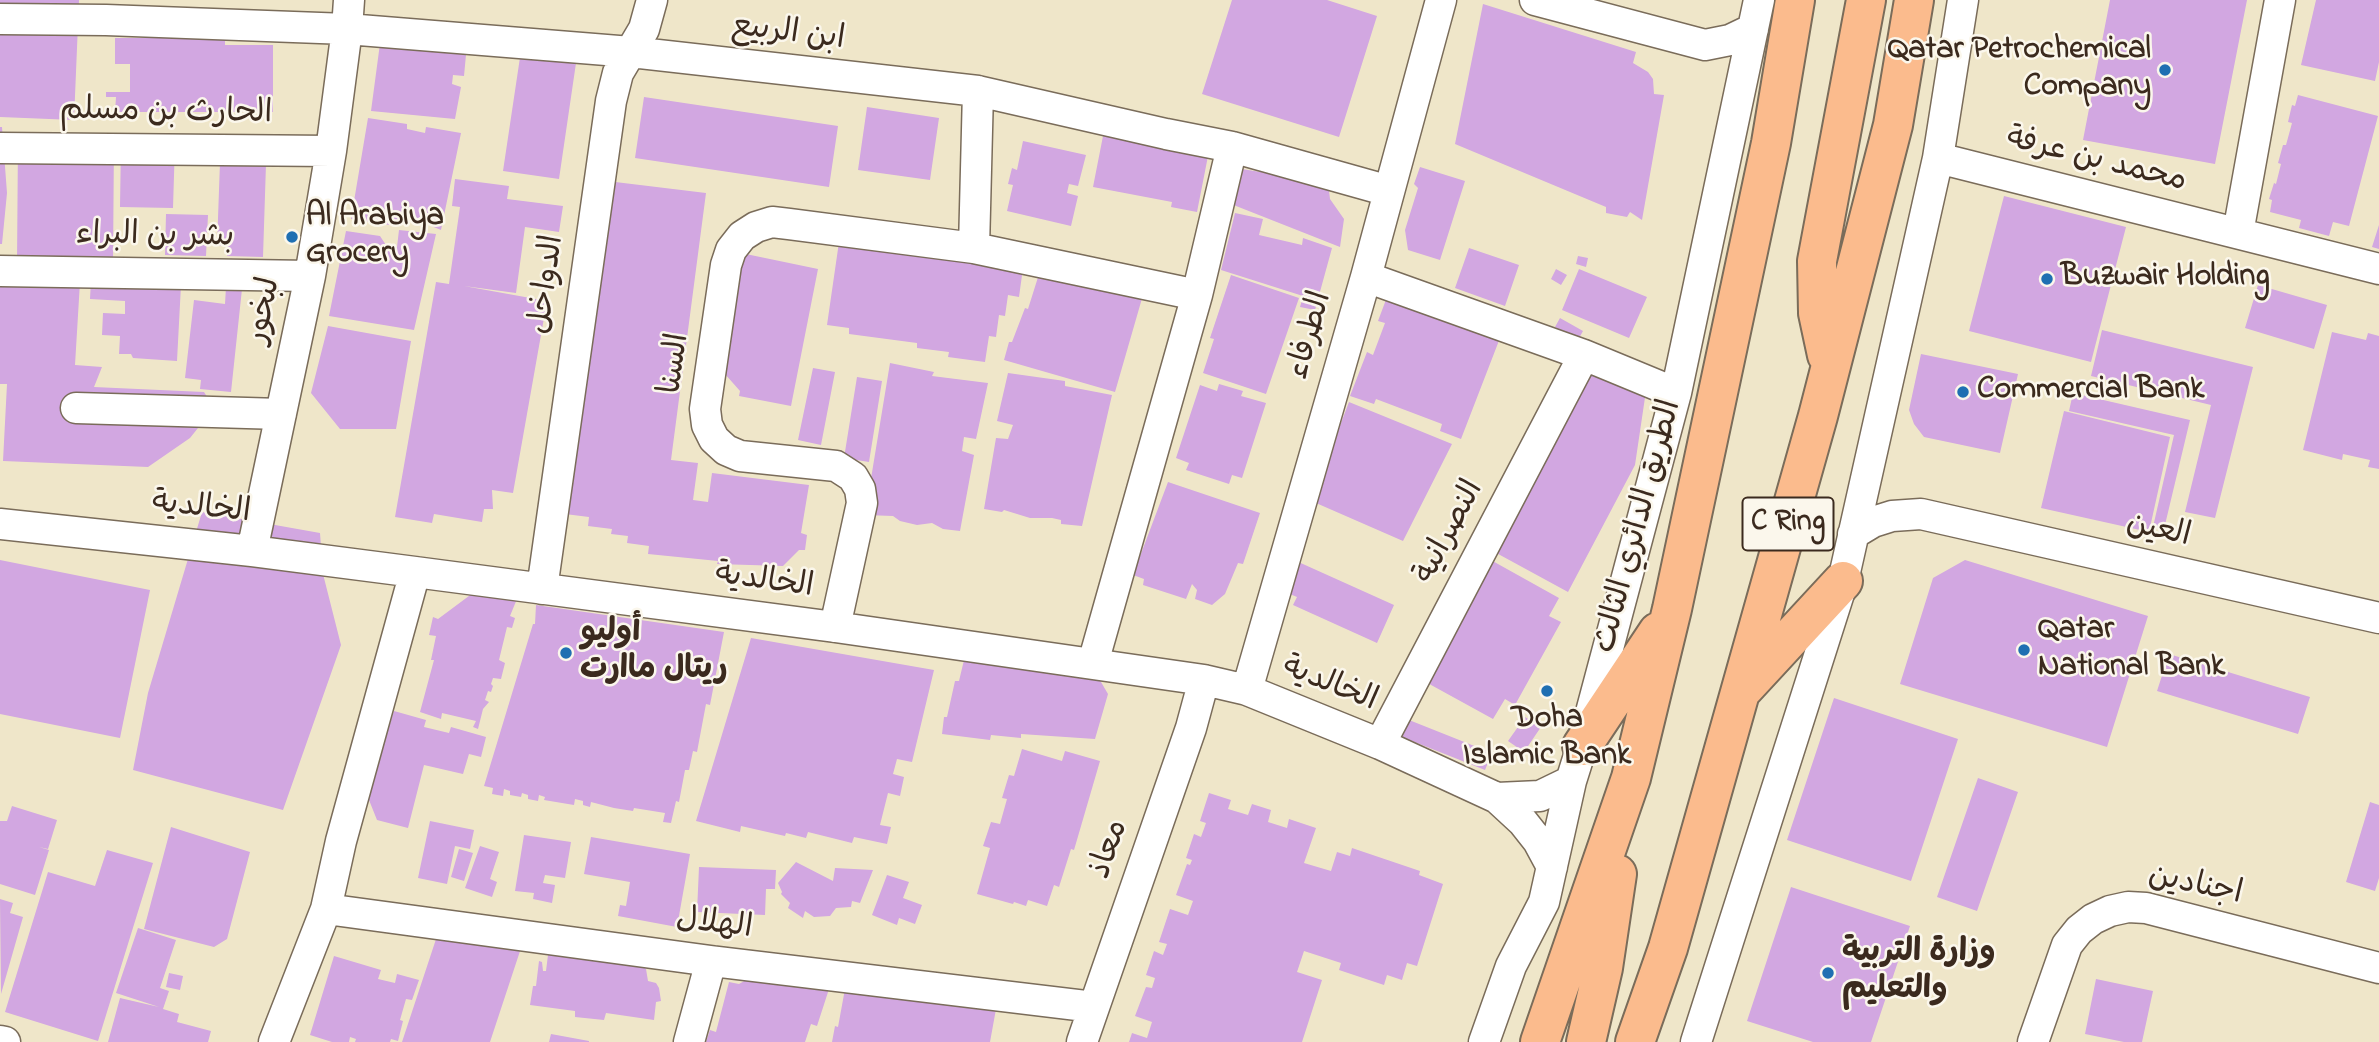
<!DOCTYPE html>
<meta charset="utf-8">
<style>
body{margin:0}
canvas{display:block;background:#efe6c9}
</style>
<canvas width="2379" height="1042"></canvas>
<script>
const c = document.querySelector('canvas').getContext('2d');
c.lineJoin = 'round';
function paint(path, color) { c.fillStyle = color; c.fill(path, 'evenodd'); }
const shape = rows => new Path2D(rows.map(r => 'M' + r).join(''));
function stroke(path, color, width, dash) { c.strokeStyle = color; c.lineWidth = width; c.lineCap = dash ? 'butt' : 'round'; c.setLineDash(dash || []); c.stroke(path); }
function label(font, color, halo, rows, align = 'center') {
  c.font = font + ' "Indie Flower","Playpen Sans Arabic",sans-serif'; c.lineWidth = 5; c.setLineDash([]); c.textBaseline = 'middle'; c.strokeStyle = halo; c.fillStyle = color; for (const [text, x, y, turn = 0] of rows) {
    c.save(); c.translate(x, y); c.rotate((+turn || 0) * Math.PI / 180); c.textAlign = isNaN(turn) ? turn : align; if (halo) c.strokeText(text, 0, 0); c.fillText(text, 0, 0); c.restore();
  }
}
const building = shape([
 [0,0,79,0,74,120,0,117],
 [1232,0,1327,0,1377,16,1339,137,1202,94],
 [2110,0,2247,0,2215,164,2083,140],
 [2316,0,2379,0,2379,62,2375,81,2301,65],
 [1483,4,1636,52,1633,63,1648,72,1653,79,1654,94,1664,95,1642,220,1630,212,1627,217,1606,213,1606,207,1455,144],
 [178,28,225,28,225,45,273,45,273,112,115,112,116,97,106,97,106,92,130,92,130,64,115,64,115,38,175,38],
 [381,36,467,44,464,76,453,75,452,84,461,87,455,119,371,111],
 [522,44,563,50,576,63,559,179,503,171],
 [2298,95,2378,116,2349,226,2333,222,2329,236,2299,228,2301,220,2270,212,2272,200,2269,199,2274,183,2276,184,2281,164,2278,163,2283,145,2286,145,2292,123,2288,122,2292,105,2295,106],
 [644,97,838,126,829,187,635,158],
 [867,107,939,118,930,180,858,170],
 [368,118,407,124,407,129,425,133,426,127,461,133,441,230,402,214,396,226,351,219],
 [0,127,2,127,7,193,2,244,0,244],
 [1103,136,1208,156,1197,212,1171,207,1172,202,1093,187],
 [18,138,114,138,113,264,17,263],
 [1023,141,1086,155,1078,186,1069,184,1067,193,1078,196,1071,226,1007,211,1013,185,1008,184,1012,168,1017,170],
 [121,142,175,143,173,208,120,207],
 [220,162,266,164,263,257,227,256,227,246,217,246],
 [1420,167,1465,181,1440,260,1408,250,1405,230,1418,188,1414,184],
 [1242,169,1328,183,1330,199,1344,219,1340,247,1231,204],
 [455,179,509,186,507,199,563,206,559,232,525,227,516,293,464,286,547,301,513,493,492,490,493,509,484,509,482,522,434,514,432,523,395,517,436,282,449,284,460,207,452,206],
 [607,181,706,193,671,460,698,463,693,500,708,502,712,473,809,485,801,533,807,535,805,550,799,550,783,566,717,564,718,561,648,554,649,546,627,543,628,536,611,534,612,529,588,526,589,517,565,514],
 [2004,196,2126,227,2091,362,1969,331],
 [1235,213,1263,219,1259,235,1302,245,1303,238,1332,248,1315,310,1300,307,1303,296,1221,270],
 [166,214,208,215,206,256,165,255],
 [2379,225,2379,249,2372,247],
 [399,230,436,234,414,330,329,316,346,231,380,236,386,245,397,247],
 [839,242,1023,268,1019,297,1008,295,1005,316,999,315,996,337,989,336,985,362,948,357,949,352,917,348,917,343,849,334,849,328,827,325],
 [1469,248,1519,265,1505,306,1455,288],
 [741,253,818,269,791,406,739,396,740,391,717,365],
 [1578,256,1588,258,1586,267,1576,264],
 [1556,269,1567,275,1561,285,1551,279],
 [1579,269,1647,297,1629,338,1562,310],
 [1039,274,1145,288,1115,392,1004,360,1009,342,1012,342,1025,308,1028,309],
 [1231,275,1299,298,1266,394,1203,373,1214,339,1210,338],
 [0,278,80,282,75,365,102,367,94,387,204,392,214,408,190,438,148,467,3,461,7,384,0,384],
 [91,280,181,285,177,361,133,358,131,354,119,354,120,336,102,335,103,313,125,314,125,301,90,299],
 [2258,285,2327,305,2314,349,2245,328],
 [226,287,242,289,231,392,200,389,201,380,185,378,194,300,225,304],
 [1387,297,1500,338,1461,439,1440,431,1442,424,1376,399,1374,404,1350,396,1367,352,1373,355,1385,323,1378,321],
 [1560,318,1583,331,1578,340,1555,327],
 [328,326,411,341,396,429,340,429,311,393],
 [2102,330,2253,367,2215,518,2185,512,2211,405,2091,376],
 [2332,332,2366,340,2368,333,2379,336,2379,469,2368,467,2370,460,2343,454,2342,460,2303,450],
 [1921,354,2018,374,2000,453,1924,437,1914,424,1909,410],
 [1592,362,1647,384,1635,465,1568,592,1489,549],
 [890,363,934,372,932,376,988,383,976,439,964,437,962,451,974,455,960,531,943,529,932,523,917,525,900,521,893,516,865,515],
 [813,368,835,372,821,445,798,440],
 [1008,373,1065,381,1065,386,1112,395,1082,526,1061,524,1061,520,1052,518,1030,518,1004,510,1002,512,984,509,996,438,1008,439,1013,425,997,421],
 [857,377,882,381,869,462,844,458],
 [1219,384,1243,391,1241,396,1266,403,1242,478,1232,475,1229,484,1186,470,1189,463,1176,458,1200,385,1217,391],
 [2073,393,2190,420,2164,529,2153,527,2174,435,2069,411],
 [1349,402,1452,444,1403,541,1316,503,1323,485,1318,483],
 [2064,411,2170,437,2149,532,2041,508],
 [1168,482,1260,513,1243,564,1238,563,1225,594,1212,605,1195,599,1197,590,1192,584,1186,599,1143,585,1144,579,1133,575],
 [202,512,320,533,323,574,341,645,283,810,133,770,148,693],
 [1489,559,1559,598,1549,616,1561,622,1515,705,1505,699,1493,719,1422,680],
 [0,560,150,590,120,738,0,714],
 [1294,560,1394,605,1377,643,1293,605,1297,597,1285,592],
 [1965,560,2148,616,2107,747,1900,684,1933,578],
 [477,590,519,594,510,616,515,618,512,628,507,627,499,660,505,663,501,679,493,678,491,684,493,686,491,692,488,691,485,700,489,702,483,709,478,729,473,727,476,721,442,713,441,719,420,712,434,660,431,660,436,636,429,635,433,617,438,619],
 [536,605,724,632,710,705,706,704,697,752,693,751,689,770,685,770,679,802,676,801,671,823,663,822,665,813,634,808,633,811,614,808,591,802,590,807,583,805,583,801,575,799,574,805,544,800,545,797,539,795,538,801,528,799,528,795,522,793,521,797,510,795,510,791,504,789,503,796,492,794,493,788,484,786,533,624,535,624],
 [751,638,934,670,912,762,897,759,893,774,904,777,900,796,888,793,880,825,891,827,887,844,854,837,852,843,808,832,806,838,786,833,785,836,741,826,740,832,696,821],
 [2169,654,2310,697,2298,734,2157,691],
 [964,660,1094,670,1108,694,1095,739,1021,734,1021,738,991,735,990,740,942,734,944,717,947,717,955,681,959,681],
 [1834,698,1958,739,1911,881,1787,840],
 [394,711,426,720,424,727,449,733,451,727,486,737,481,757,469,754,463,774,424,765,408,828,377,820,367,795],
 [1525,717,1541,727,1524,752,1508,741],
 [1409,720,1492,753,1485,770,1402,737],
 [1022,749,1062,761,1065,751,1100,761,1074,850,1071,849,1059,887,1054,885,1047,906,1028,900,1026,906,1014,902,1013,904,977,894,990,848,983,846,991,822,1000,824,1007,799,1002,798,1009,775,1014,776],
 [1978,778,2018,792,1977,911,1937,897],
 [1209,793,1231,800,1228,809,1248,815,1252,804,1271,810,1268,822,1287,828,1289,819,1316,828,1304,863,1331,871,1337,852,1350,856,1352,848,1420,871,1419,875,1443,884,1417,966,1407,963,1402,980,1387,975,1384,985,1339,970,1341,963,1304,951,1297,972,1322,980,1302,1042,1129,1042,1132,1033,1147,1038,1152,1022,1135,1016,1146,987,1152,988,1155,978,1146,975,1154,951,1163,955,1167,944,1159,942,1170,909,1188,915,1193,901,1176,895,1187,864,1190,865,1192,860,1186,858,1194,834,1201,837,1206,823,1200,821],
 [2370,802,2379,805,2379,878,2375,891,2346,882],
 [12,806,57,820,48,849,39,847,49,850,35,895,0,884,0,821,7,821],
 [430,821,474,830,470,849,455,846,447,884,418,878],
 [171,827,250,852,227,939,214,947,144,929],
 [524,835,571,842,565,878,545,875,543,883,555,885,552,903,533,899,534,893,515,891],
 [591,837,690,854,677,927,618,916,620,905,626,906,630,882,584,874],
 [480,846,499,852,490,879,497,882,492,897,465,888],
 [459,849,473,853,464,881,451,877],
 [107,850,153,863,98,1041,5,1012,48,872,95,886],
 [796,862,833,881,835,868,873,870,860,903,852,901,851,907,836,908,830,916,814,917,805,911,803,918,788,908,790,903,781,894,782,892,778,883],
 [699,867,776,870,775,889,766,889,765,915,697,912],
 [887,875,909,882,903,898,922,905,915,924,899,918,897,925,872,915],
 [1791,887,1910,926,1871,1042,1813,1042,1747,1021],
 [0,899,13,903,10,913,23,917,1,994],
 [440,927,523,942,490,1042,402,1042],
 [138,928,176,940,160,988,169,991,163,1009,179,1014,177,1022,211,1031,208,1042,108,1042,120,998,159,1007,116,993],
 [548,955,592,956,635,962,646,969,648,981,656,983,659,988,661,1001,656,1002,654,1020,606,1013,604,1020,575,1017,575,1011,530,1005,533,986,536,986,539,961,542,962,543,971,546,971],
 [334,956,381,970,378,979,395,983,397,974,419,980,412,1000,406,999,400,1020,403,1021,398,1041,391,1039,390,1042,355,1042,356,1039,350,1037,349,1042,332,1042,310,1035],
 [169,973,183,976,180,990,166,987],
 [753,976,829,989,817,1026,811,1024,805,1042,706,1042,710,1030,716,1032,729,982,739,984],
 [847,978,998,998,990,1042,832,1042,835,1026,838,1027],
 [2096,979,2153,991,2142,1042,2124,1042,2085,1034],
 [551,1034,589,1041,589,1042,549,1042]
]);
const minor = shape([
 [1535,0,1705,45,1730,40,1753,29],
 [0,19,106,20,347,29,631,52,978,91,1166,134,1232,147,1389,191],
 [0,148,331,151],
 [1938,158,2379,269],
 [2238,233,2280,0],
 [974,248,978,91],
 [0,271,310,276],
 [1366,277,1584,355,1676,393],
 [76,408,281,414],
 [0,524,252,551,415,572,835,627,1204,680,1247,690,1380,744,1497,798,1523,822,1538,841,1552,867],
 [1853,534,1873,522,1892,516,1921,514,2379,618],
 [252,551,310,276,331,151,347,29,349,0],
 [542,589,611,101,618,73,644,29,652,0],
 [835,627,862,503,860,489,853,477,836,466,740,456,726,450,714,439,707,425,705,409,726,265,731,250,742,236,756,227,772,222,789,224,974,248,1197,295],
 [1093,663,1197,295,1232,147],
 [1247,690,1366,277,1441,0],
 [1380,744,1584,355],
 [1497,798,1540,796,1571,781],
 [326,909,711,961,1094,1007],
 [0,1041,5,1042],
 [274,1042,326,909,341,841,415,572],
 [689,1042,711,961],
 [1082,1042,1191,728,1204,680],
 [1484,1042,1511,966,1544,902,1571,781,1582,746,1676,393,1759,0],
 [1696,1042,1843,581,1938,158,1963,0],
 [2033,1042,2067,945,2079,930,2093,919,2110,911,2128,907,2146,908,2379,968]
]);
const trunk = shape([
 [1827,355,1818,313,1817,261,1866,0],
 [1744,688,1843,581],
 [1582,746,1658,632],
 [1540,1042,1631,778,1672,609,1771,143,1795,0],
 [1586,1042,1603,968,1617,874],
 [1635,1042,1668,948,1818,416,1893,125,1914,0]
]);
const markers = [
 [2165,70,7,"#1f6fb2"],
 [292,237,7,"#1f6fb2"],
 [2047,279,7,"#1f6fb2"],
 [1963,392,7,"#1f6fb2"],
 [2024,650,7,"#1f6fb2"],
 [566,653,7,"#1f6fb2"],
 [1547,691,7,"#1f6fb2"],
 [1828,973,7,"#1f6fb2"]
];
const shields = [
 [1788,524,91]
];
const shieldNames = [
 ["C Ring",1788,524]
];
const streetNames = [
 ["ابن الربيع",788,35,7],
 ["الحارث بن مسلم",166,114,1],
 ["محمد بن عرفة",2096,162,14],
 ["بشر بن البراء",155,238,1],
 ["الدواخل",549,285,-82],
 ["لبخور",266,311,-78],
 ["الطرفاء",1312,336,-74],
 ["السنا",677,364,-82],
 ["الخالدية",201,510,6],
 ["الطريق الدائري الثالث",1640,527,-75],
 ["العين",2158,532,13],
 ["النصرانية",1451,533,-62],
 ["الخالدية",764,583,8],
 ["الخالدية",1329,686,22],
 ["معاذ",1111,850,-71],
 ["اجنادين",2195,887,12],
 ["الهلال",714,926,7]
];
const poiNames = [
 ["Qatar Petrochemical",2151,52,"right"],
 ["Company",2151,89,"right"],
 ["Al Arabiya",306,219],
 ["Grocery",306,256],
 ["Buzwair Holding",2061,279],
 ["Commercial Bank",1977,392],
 ["Qatar",2038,632],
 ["National Bank",2038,669],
 ["أوليو",580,635],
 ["ريتال ماارت",580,672],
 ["Doha",1547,721,"center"],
 ["Islamic Bank",1547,758,"center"],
 ["وزارة التربية",1842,955],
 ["والتعليم",1842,992]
];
paint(building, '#d2a7e1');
stroke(minor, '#7a6c5a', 33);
stroke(trunk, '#7a6c5a', 42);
stroke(minor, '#fff', 30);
stroke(trunk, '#fbbb8d', 38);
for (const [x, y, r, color] of markers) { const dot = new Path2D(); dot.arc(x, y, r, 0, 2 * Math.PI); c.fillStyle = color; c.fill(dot); stroke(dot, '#fbf7ec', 2.5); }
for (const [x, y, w] of shields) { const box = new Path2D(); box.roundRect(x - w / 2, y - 26.5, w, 53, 5); c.fillStyle = '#fbf7ec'; c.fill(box); stroke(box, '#3b2a1e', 2); }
label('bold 30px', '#3b2a1e', null, shieldNames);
label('32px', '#3b2a1e', '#fbf7ec', streetNames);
label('bold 32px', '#3b2a1e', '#fbf7ec', poiNames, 'left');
</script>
